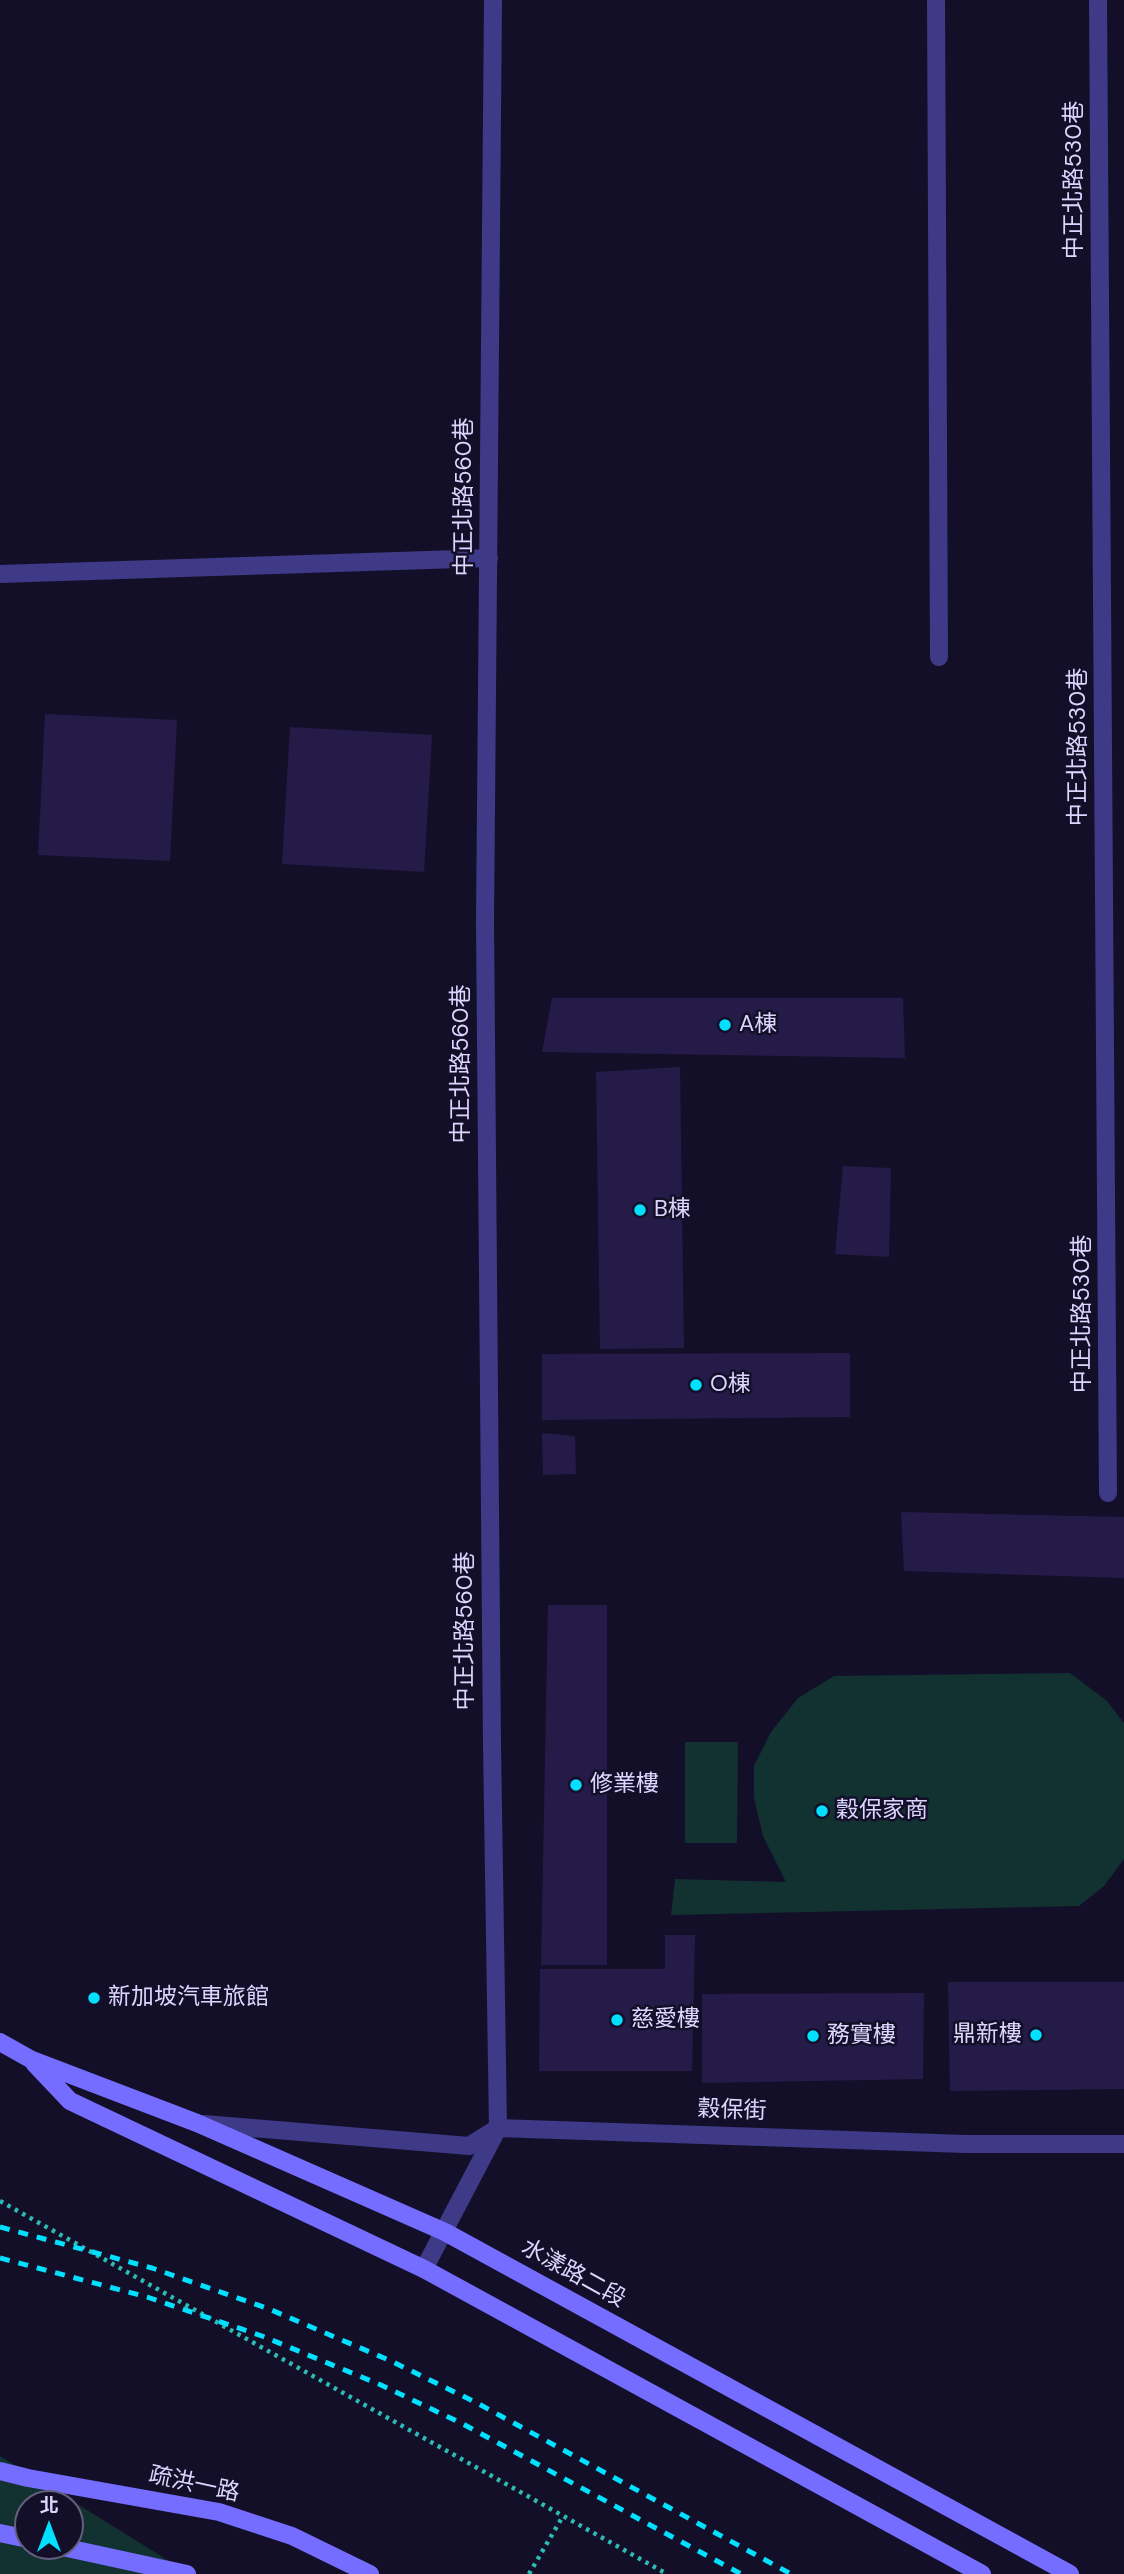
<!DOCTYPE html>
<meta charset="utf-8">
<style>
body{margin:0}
#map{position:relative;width:1124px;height:2574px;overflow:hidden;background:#140f28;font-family:"DM Sans","Noto Sans TC",sans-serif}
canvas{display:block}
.north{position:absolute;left:14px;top:2490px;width:70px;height:70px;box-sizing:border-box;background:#140f28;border:2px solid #645f7e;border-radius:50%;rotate:0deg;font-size:19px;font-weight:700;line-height:28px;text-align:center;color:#dcd6ff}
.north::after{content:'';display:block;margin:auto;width:24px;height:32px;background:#02e0ff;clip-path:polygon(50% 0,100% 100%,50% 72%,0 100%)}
</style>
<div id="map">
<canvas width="1124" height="2574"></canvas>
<div class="north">北</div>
</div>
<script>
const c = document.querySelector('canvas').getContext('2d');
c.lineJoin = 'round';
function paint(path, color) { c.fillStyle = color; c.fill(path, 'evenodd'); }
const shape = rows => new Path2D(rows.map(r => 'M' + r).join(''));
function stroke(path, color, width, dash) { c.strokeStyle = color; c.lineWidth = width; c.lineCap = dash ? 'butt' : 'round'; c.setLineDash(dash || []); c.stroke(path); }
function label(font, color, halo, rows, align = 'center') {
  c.font = font + ' "DM Sans","Noto Sans TC",sans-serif'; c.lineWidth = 5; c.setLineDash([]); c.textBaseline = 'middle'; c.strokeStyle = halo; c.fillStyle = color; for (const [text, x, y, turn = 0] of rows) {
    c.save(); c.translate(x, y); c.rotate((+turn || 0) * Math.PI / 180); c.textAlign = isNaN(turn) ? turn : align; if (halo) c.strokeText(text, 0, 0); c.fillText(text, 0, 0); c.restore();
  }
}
const green = shape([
 [1070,1673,1107,1701,1124,1723,1124,1859,1104,1886,1079,1906,671,1915,675,1879,786,1882,763,1836,754,1798,754,1766,771,1732,798,1698,834,1676],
 [685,1742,738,1742,737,1843,685,1843],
 [0,2456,190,2574,0,2574],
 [28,2504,70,2504,70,2546,28,2546]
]);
const building = shape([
 [45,714,177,720,170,861,38,855],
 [290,727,432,735,424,872,282,864],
 [552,998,903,998,905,1058,542,1052],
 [680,1067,684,1348,600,1349,596,1072],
 [843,1166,891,1168,889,1257,835,1254],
 [850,1353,850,1417,542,1420,542,1354],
 [542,1433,575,1436,576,1474,543,1475],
 [901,1512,1124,1517,1124,1578,904,1571],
 [548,1605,607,1605,607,1965,541,1965],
 [665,1935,695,1935,692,2071,539,2071,540,1969,665,1969],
 [948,1982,1124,1982,1124,2089,950,2091],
 [924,1993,923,2079,702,2083,702,1994]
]);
const path = shape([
 [0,2201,667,2574],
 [529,2574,563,2516]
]);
const lane = shape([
 [936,0,939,657],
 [1098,0,1108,1493],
 [0,574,489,558],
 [204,2124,469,2146,498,2128,492,1745,485,921,493,0]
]);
const street = shape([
 [424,2269,498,2128,965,2144,1124,2144]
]);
const secondary = shape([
 [0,2042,32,2060,197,2123,445,2232,1070,2574],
 [34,2063,70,2101,424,2269,982,2574],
 [0,2471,28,2478,219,2512,292,2536,370,2574],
 [0,2533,28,2539],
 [58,2546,187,2574]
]);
const rail = shape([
 [0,2227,152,2268,269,2309,391,2361,477,2403,791,2574],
 [0,2258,147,2297,262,2336,381,2385,463,2424,741,2574]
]);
const markers = [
 [725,1025,7,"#02e0ff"],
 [640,1210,7,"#02e0ff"],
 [696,1385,7,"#02e0ff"],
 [576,1785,7,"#02e0ff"],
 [822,1811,7,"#02e0ff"],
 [94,1998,7,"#02e0ff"],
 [617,2020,7,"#02e0ff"],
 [1036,2035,7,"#02e0ff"],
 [813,2036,7,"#02e0ff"]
];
const streetNames = [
 ["中正北路530巷",1075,180,-90],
 ["中正北路560巷",465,497,-90],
 ["中正北路530巷",1079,747,-90],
 ["中正北路560巷",462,1064,-90],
 ["中正北路530巷",1083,1314,-90],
 ["中正北路560巷",466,1631,-90],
 ["穀保街",732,2111,2],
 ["水漾路二段",573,2274,29],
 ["疏洪一路",194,2485,12]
];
const poiNames = [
 ["A棟",739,1025],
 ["B棟",654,1210],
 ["O棟",710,1385],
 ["修業樓",590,1785],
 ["穀保家商",836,1811],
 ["新加坡汽車旅館",108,1998],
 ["慈愛樓",631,2020],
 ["鼎新樓",1022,2035,"right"],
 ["務實樓",827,2036]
];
paint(green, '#123231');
paint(building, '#251b49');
stroke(path, '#2dbbb6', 4.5, [3.5, 5]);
stroke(lane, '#3e3a87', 18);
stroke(street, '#3e3a87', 18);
stroke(secondary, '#746dff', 18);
stroke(rail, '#02e0ff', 5, [10, 9]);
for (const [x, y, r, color] of markers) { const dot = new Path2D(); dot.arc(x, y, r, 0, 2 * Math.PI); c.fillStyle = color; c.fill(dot); stroke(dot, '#140f28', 2.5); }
label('23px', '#dcd6ff', '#140f28', streetNames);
label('23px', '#dcd6ff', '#140f28', poiNames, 'left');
</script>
